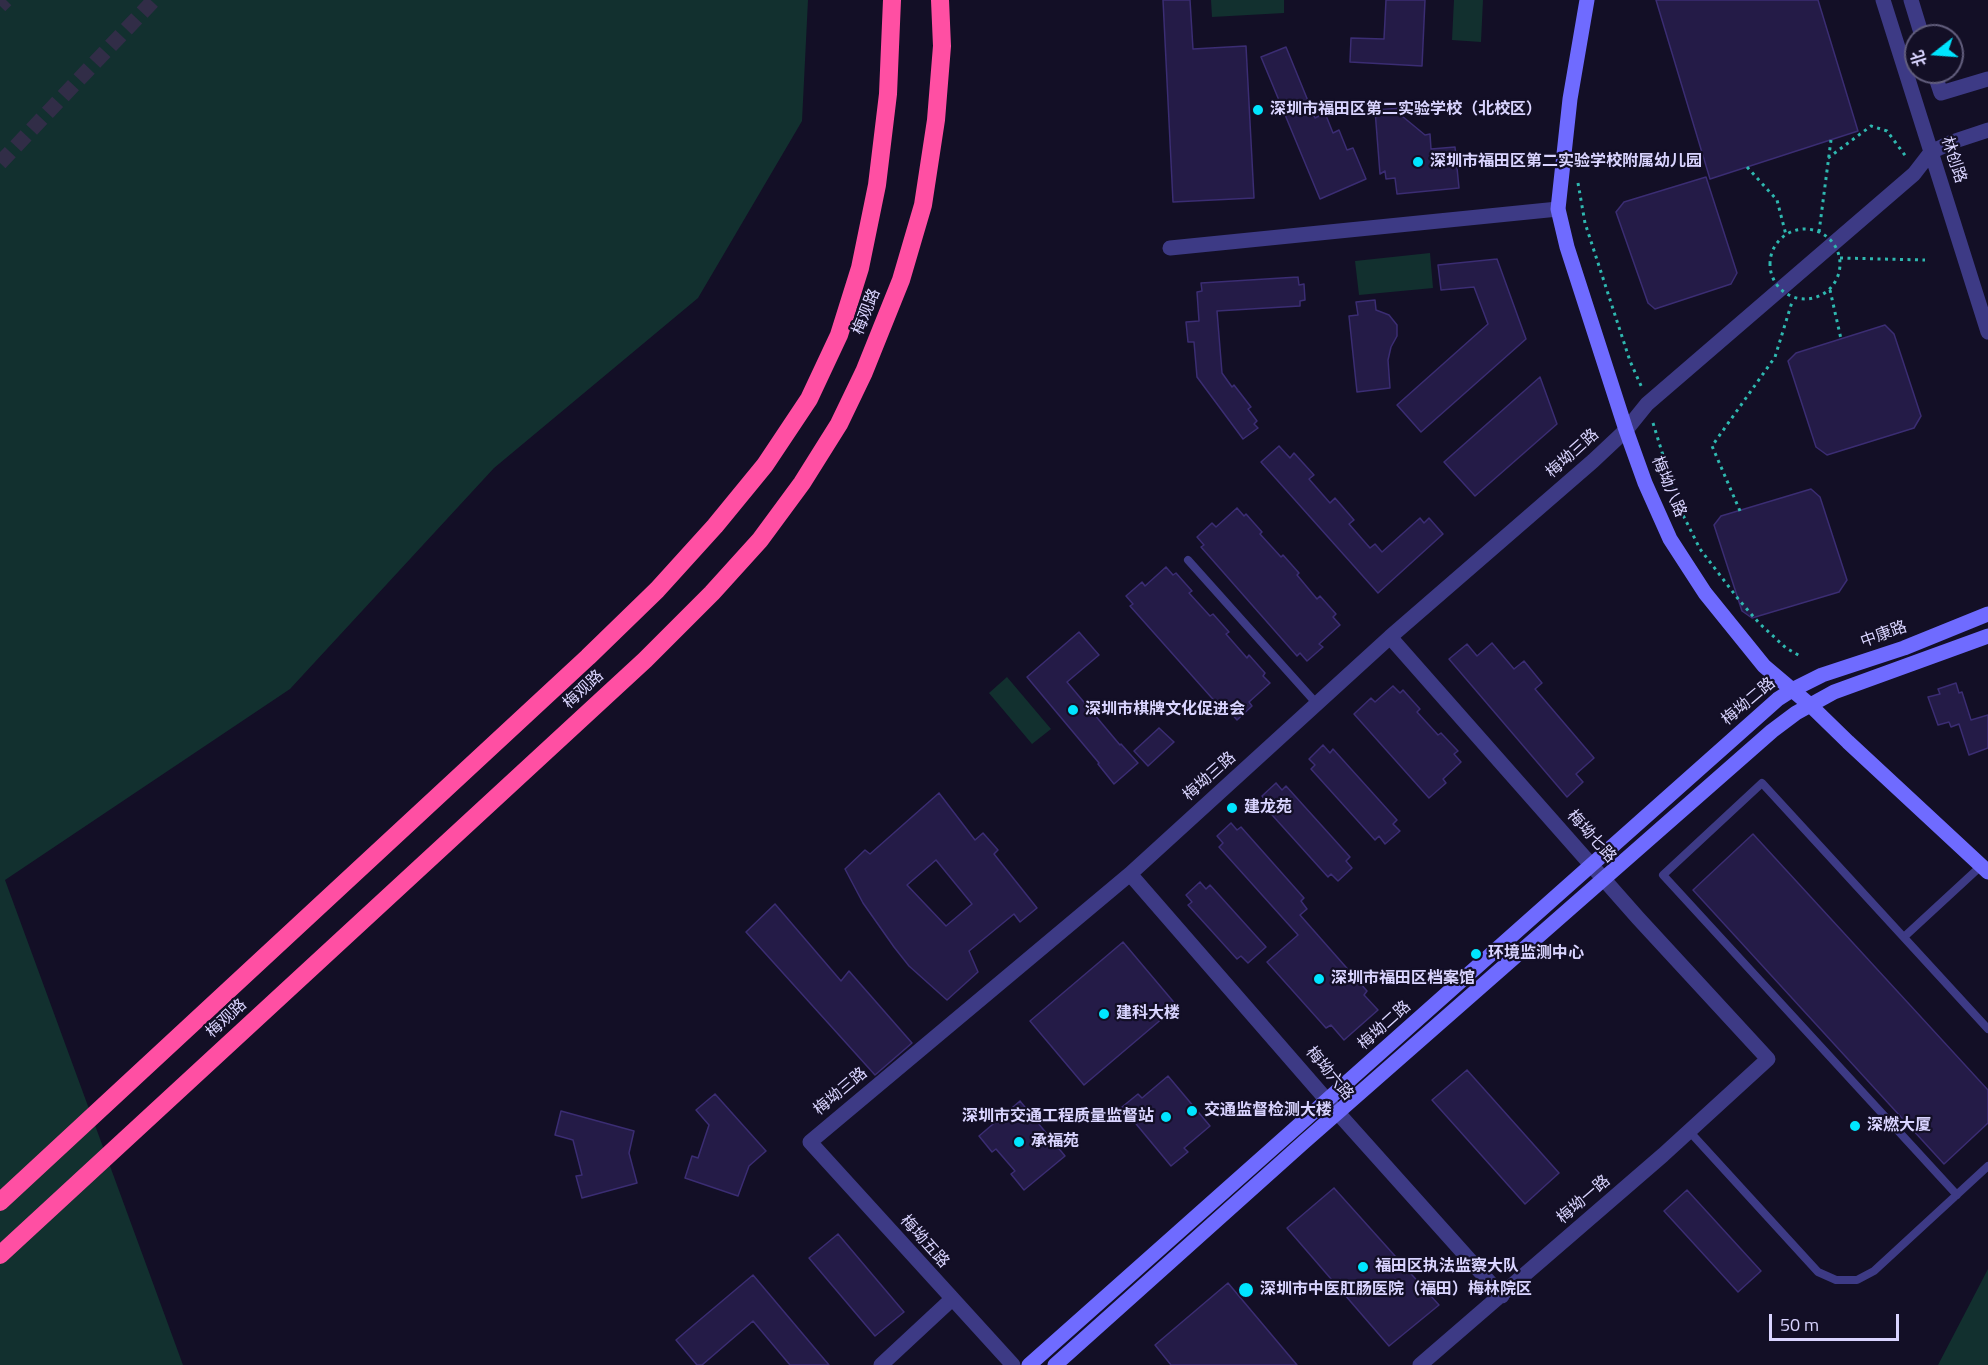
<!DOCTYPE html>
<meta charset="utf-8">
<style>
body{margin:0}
#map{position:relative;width:1988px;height:1365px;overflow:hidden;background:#130f26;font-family:"Titillium Web","Noto Sans SC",sans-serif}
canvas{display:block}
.north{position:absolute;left:1904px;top:24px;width:60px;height:60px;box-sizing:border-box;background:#130f26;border:2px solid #625e7d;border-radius:50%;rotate:253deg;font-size:16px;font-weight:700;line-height:24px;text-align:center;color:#d9d4ff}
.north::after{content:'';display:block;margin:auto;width:21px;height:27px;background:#00e5ff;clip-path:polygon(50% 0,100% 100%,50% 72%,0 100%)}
.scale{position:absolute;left:1769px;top:1314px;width:130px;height:27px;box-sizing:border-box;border:3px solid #d9d4ff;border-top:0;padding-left:8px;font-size:18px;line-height:21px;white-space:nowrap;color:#d9d4ff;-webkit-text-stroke:4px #130f26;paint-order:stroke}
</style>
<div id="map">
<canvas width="1988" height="1365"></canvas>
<div class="north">北</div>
<div class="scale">50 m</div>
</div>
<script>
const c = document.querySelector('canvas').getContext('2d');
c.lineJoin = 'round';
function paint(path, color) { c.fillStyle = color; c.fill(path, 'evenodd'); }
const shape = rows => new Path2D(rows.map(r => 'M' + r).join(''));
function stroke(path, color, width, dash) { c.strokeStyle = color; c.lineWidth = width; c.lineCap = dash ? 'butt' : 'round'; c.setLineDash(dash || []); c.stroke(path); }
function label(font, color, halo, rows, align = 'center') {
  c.font = font + ' "Titillium Web","Noto Sans SC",sans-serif'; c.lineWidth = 4.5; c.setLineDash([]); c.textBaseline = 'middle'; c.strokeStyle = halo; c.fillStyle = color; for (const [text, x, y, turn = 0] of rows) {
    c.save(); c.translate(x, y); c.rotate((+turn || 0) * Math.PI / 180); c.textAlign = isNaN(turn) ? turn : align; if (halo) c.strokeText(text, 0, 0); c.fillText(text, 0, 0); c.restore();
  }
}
const green = shape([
 [0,0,808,0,802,121,698,298,494,468,290,689,5,880,183,1365,0,1365],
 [1211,0,1284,0,1284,13,1212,17],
 [1454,0,1483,0,1481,42,1452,40],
 [1430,253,1433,288,1359,295,1355,261],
 [1007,677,1051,729,1032,744,989,693],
 [1988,1269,1988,1365,1938,1365]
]);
const building = shape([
 [1163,0,1190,0,1193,49,1246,46,1254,198,1173,202,1163,0],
 [1386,0,1425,0,1422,66,1350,62,1351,38,1384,39,1386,0],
 [1656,0,1818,0,1858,131,1710,179,1656,0],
 [1286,47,1315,118,1325,113,1333,133,1339,130,1347,150,1353,148,1366,179,1320,199,1261,57,1286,47],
 [1402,108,1402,116,1425,135,1430,134,1431,149,1455,147,1459,188,1397,194,1395,178,1386,179,1385,171,1380,174,1375,110,1402,108],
 [1706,177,1737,273,1731,284,1655,309,1648,303,1616,212,1624,202,1706,177],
 [1497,259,1526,339,1421,432,1397,405,1488,324,1474,287,1441,290,1438,265,1497,259],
 [1298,277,1299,285,1304,284,1305,300,1300,301,1300,306,1217,311,1222,373,1232,387,1234,385,1251,407,1248,409,1257,421,1254,424,1258,428,1243,439,1197,377,1194,342,1188,342,1186,322,1199,321,1197,292,1202,291,1201,283,1298,277],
 [1375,300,1376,310,1389,315,1397,325,1397,336,1391,347,1388,360,1390,388,1357,392,1349,316,1358,315,1356,302,1375,300],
 [1885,325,1894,334,1921,416,1914,428,1827,455,1816,447,1788,361,1796,353,1885,325],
 [1540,377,1557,424,1475,496,1444,462,1540,377],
 [1279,446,1290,458,1294,453,1314,475,1309,479,1330,503,1335,498,1354,520,1349,524,1370,548,1375,544,1382,552,1420,518,1424,523,1429,518,1443,534,1378,593,1261,462,1279,446],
 [1811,489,1820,497,1847,580,1839,592,1752,618,1742,611,1714,525,1721,516,1811,489],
 [1237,508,1244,516,1246,514,1262,532,1260,534,1281,557,1283,555,1299,573,1297,575,1317,599,1320,596,1336,614,1333,617,1340,625,1319,644,1323,647,1307,661,1300,653,1297,656,1201,547,1204,545,1197,537,1212,523,1216,527,1237,508],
 [1166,567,1173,575,1176,573,1192,591,1189,593,1210,616,1213,614,1229,632,1226,634,1247,658,1249,655,1265,673,1263,676,1270,683,1249,702,1252,706,1237,720,1230,712,1227,715,1130,606,1133,604,1126,596,1142,582,1145,586,1166,567],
 [1079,632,1099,655,1067,682,1120,745,1121,744,1138,763,1114,784,1098,764,1099,763,1027,677,1079,632],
 [1492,643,1514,669,1524,661,1542,683,1535,689,1594,758,1576,774,1583,782,1567,797,1449,659,1467,644,1477,656,1492,643],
 [1956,683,1959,693,1962,692,1971,720,1988,715,1988,748,1969,755,1959,724,1951,727,1949,722,1938,725,1928,697,1940,694,1938,689,1956,683],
 [1393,686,1400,693,1403,690,1420,709,1417,712,1438,735,1441,733,1458,751,1454,754,1461,762,1443,779,1446,783,1429,798,1354,714,1371,698,1375,702,1393,686],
 [1159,728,1174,742,1148,766,1134,751,1159,728],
 [1323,745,1330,753,1333,749,1397,820,1393,824,1400,831,1385,844,1379,836,1375,840,1311,769,1315,765,1309,759,1323,745],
 [1276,783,1282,790,1286,786,1350,857,1346,861,1352,868,1338,881,1331,874,1328,877,1264,806,1268,803,1262,796,1276,783],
 [939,793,975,840,983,833,998,850,994,854,1037,908,1020,922,1014,914,969,951,978,972,947,1000,909,966,894,947,863,903,845,869,865,850,870,854,939,793],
 [936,860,972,904,946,926,907,885,936,860],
 [1231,823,1237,830,1241,827,1304,898,1301,901,1307,909,1300,915,1367,991,1364,995,1378,1010,1344,1040,1331,1025,1326,1028,1267,962,1298,935,1219,847,1223,843,1217,836,1231,823],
 [1753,834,1988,1090,1988,1123,1944,1164,1693,890,1753,834],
 [1200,882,1206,889,1210,885,1266,947,1248,963,1241,956,1237,959,1188,905,1192,902,1186,895,1200,882],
 [775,904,841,981,849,971,912,1043,875,1075,746,932,775,904],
 [1123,942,1177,1006,1084,1085,1030,1021,1123,942],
 [1467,1070,1559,1173,1525,1204,1432,1100,1467,1070],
 [1168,1076,1210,1126,1184,1148,1188,1152,1171,1166,1122,1107,1138,1094,1142,1098,1168,1076],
 [715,1094,766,1151,749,1166,738,1196,685,1178,692,1156,698,1158,709,1125,696,1110,715,1094],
 [1020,1101,1065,1156,1024,1190,1011,1174,1015,1171,996,1149,992,1152,979,1136,1020,1101],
 [561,1111,634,1131,629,1153,637,1183,582,1198,576,1176,582,1175,573,1140,555,1135,561,1111],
 [1334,1188,1439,1305,1389,1346,1287,1228,1334,1188],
 [1687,1190,1761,1271,1738,1292,1664,1211,1687,1190],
 [838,1234,904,1312,875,1336,809,1258,838,1234],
 [753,1275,829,1365,790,1365,753,1321,702,1365,697,1365,676,1340,753,1275],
 [1228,1283,1297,1365,1171,1365,1155,1345,1228,1283]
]);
const primaryTunnel = shape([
 [0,6,6,0],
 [0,163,154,0]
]);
const path = shape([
 [1828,158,1871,126,1887,131,1907,158],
 [1747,167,1777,200,1786,235],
 [1578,183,1585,223,1630,361,1642,388],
 [1819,232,1831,140],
 [1840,258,1925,260],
 [1830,290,1841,339],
 [1653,423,1679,507,1700,549,1739,600,1759,623,1786,648,1800,656],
 [1740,511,1712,446,1775,357,1792,302]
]);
const lane = shape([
 [1188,560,1317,704],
 [1904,937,1981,866],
 [1689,1131,1818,1272,1836,1280,1857,1280,1874,1271,1988,1166],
 [1957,1195,1663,875,1762,783,1988,1029]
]);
const street = shape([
 [1883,0,1988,332],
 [1911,0,1922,36],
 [1934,72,1941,93,1988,79],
 [1170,248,1558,209],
 [1390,637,1638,918,1768,1059,1663,1155,1420,1365],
 [1130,874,1338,1113,1502,1296],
 [881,1365,952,1299],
 [1013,1365,810,1142,1130,874,1390,637,1593,461,1626,430,1647,404,1914,174,1931,152,1952,142,1988,130]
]);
const secondary = shape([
 [1587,0,1570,99,1558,209,1567,247,1626,430,1645,483,1670,539,1705,593,1764,666,1810,705,1848,742,1988,872],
 [1029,1365,1778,699,1792,690,1822,675,1904,648,1988,614],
 [1055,1365,1304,1142,1772,731,1796,713,1834,692,1988,636]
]);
const highway = shape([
 [0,1202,588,657,657,590,715,526,765,465,809,399,839,335,860,268,877,185,888,94,892,0],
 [0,1255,645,660,712,593,760,540,802,483,839,424,864,372,901,280,923,205,936,120,942,46,940,0]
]);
const pathBridge = shape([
 '1770 264a35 35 0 1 1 70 0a35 35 0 1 1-70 0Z'
]);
const markers = [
 [1258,110,6,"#00e5ff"],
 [1418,162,6,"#00e5ff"],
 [1073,710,6,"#00e5ff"],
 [1232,808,6,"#00e5ff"],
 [1476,954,6,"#00e5ff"],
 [1319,979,6,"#00e5ff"],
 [1104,1014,6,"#00e5ff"],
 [1192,1111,6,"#00e5ff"],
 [1166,1117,6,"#00e5ff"],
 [1855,1126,6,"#00e5ff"],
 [1019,1142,6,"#00e5ff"],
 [1363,1267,6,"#00e5ff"],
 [1246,1290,8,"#00e5ff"]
];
const poiNames = [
 ["深圳市福田区第二实验学校（北校区）",1270,110],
 ["深圳市福田区第二实验学校附属幼儿园",1430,162],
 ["深圳市棋牌文化促进会",1085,710],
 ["建龙苑",1244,808],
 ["环境监测中心",1488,954],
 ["深圳市福田区档案馆",1331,979],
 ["建科大楼",1116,1014],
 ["交通监督检测大楼",1204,1111],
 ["深圳市交通工程质量监督站",1154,1117,"right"],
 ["深燃大厦",1867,1126],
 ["承福苑",1031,1142],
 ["福田区执法监察大队",1375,1267],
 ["深圳市中医肛肠医院（福田）梅林院区",1260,1290]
];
const streetNames = [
 ["林创路",1953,160,72],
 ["梅观路",867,312,-68],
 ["梅坳三路",1573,454,-42],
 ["梅坳八路",1668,487,67],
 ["中康路",1884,635,-20],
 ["梅观路",584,690,-43],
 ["梅坳二路",1749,702,-40],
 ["梅坳三路",1210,777,-42],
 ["梅坳七路",1591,837,48],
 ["梅观路",227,1019,-43],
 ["梅坳二路",1385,1026,-42],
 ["梅坳六路",1329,1074,50],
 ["梅坳三路",841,1092,-40],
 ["梅坳一路",1584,1200,-41],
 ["梅坳五路",924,1242,48]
];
paint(green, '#12302f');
paint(building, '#241b47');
stroke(building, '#3b2d73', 1.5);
stroke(primaryTunnel, '#312d47', 15, [15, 8]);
stroke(path, '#2fb8b0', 3, [3, 4.5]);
stroke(lane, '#3d3a85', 8);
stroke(street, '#3d3a85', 15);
stroke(secondary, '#6f6bff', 15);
stroke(highway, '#ff4fa3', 18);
stroke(pathBridge, '#2fb8b0', 3, [3, 4.5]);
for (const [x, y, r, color] of markers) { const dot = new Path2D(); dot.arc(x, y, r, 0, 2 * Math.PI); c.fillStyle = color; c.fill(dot); stroke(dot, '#130f26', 2); }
label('bold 16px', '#d9d4ff', '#130f26', poiNames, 'left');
label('16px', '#d9d4ff', '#130f26', streetNames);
</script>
